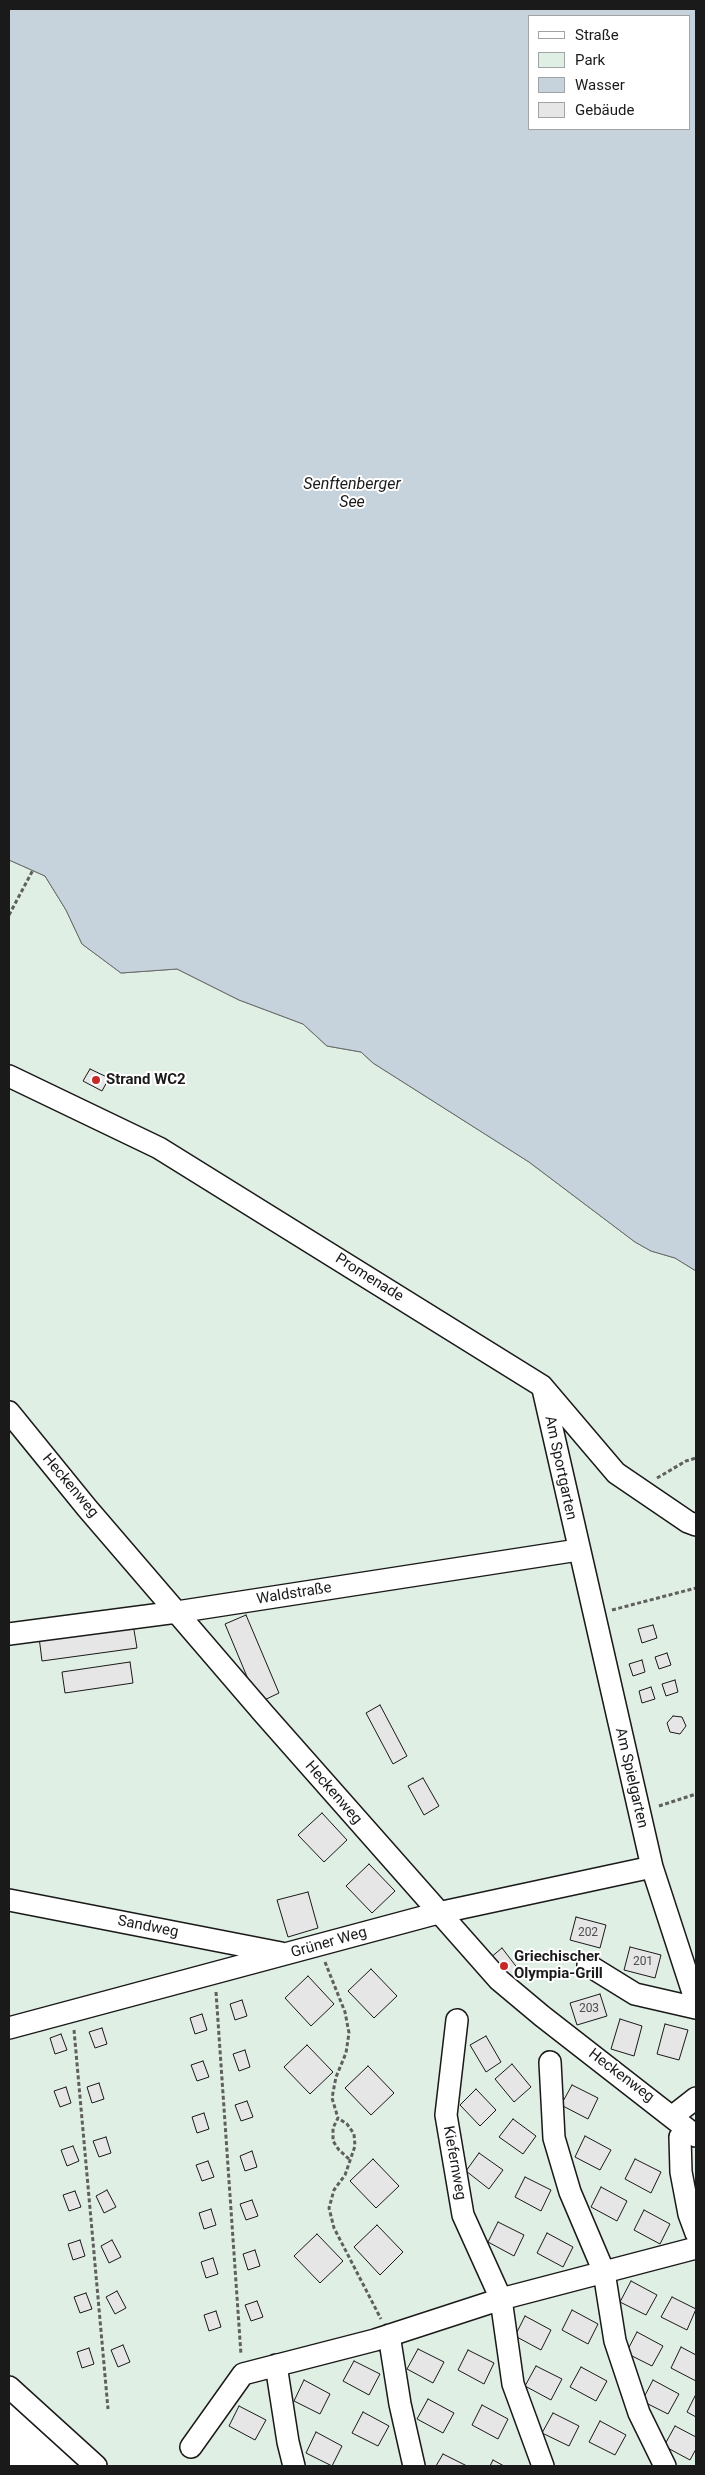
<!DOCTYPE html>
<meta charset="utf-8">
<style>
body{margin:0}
#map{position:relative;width:705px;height:2475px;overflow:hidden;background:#fff;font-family:Roboto,sans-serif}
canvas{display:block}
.frame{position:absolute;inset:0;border:10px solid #1a1a1a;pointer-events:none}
.legend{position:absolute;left:528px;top:15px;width:162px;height:115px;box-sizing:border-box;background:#fff;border:1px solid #a3a3a3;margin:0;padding:6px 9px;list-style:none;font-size:15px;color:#1a1a1a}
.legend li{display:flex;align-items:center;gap:10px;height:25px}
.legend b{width:25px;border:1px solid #a3a3a3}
</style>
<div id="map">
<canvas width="705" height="2475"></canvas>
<div class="frame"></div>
<ul class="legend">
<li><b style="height:6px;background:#fff"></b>Straße</li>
<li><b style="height:14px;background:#e0efe3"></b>Park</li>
<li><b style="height:14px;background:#c6d2dc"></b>Wasser</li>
<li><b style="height:14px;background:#e6e6e6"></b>Gebäude</li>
</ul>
</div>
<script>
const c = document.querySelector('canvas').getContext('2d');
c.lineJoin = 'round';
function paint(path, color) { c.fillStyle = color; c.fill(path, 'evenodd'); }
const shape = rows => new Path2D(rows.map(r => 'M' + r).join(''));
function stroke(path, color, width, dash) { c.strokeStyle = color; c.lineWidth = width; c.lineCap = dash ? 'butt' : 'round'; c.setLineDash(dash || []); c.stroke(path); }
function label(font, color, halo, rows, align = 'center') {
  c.font = font + ' Roboto,sans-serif'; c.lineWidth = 4; c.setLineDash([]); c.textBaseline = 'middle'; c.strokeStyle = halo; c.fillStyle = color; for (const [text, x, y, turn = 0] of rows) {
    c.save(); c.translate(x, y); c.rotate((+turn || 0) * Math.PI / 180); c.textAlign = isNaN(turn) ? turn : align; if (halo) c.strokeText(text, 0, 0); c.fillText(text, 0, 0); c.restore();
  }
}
const green = shape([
 [9,860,45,876,66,910,82,944,121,973,177,969,239,1000,303,1024,327,1046,361,1052,373,1063,529,1162,635,1242,651,1251,675,1258,696,1271,696,2466,98,2466,9,2385,9,860]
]);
const water = shape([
 [9,9,696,9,696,1271,675,1258,651,1251,635,1242,529,1162,373,1063,361,1052,327,1046,303,1024,239,1000,177,969,121,973,82,944,66,910,45,876,9,860,9,9],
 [529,16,689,16,689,129,529,129,529,16]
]);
const building = shape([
 [90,1069,109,1078,102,1091,83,1081,90,1069],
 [246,1615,279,1693,258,1703,225,1624,246,1615],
 [133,1624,137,1648,42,1661,39,1637,133,1624],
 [653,1625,657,1638,642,1643,638,1629,653,1625],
 [667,1653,671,1665,659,1669,655,1657,667,1653],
 [642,1660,645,1672,633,1676,629,1664,642,1660],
 [130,1662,133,1683,65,1693,62,1672,130,1662],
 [675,1680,678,1692,666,1696,662,1684,675,1680],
 [651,1687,655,1699,642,1703,639,1691,651,1687],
 [380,1705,407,1756,393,1764,366,1713,380,1705],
 [673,1716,682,1717,686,1726,680,1734,670,1732,667,1723,673,1716],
 [423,1778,439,1806,424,1815,408,1786,423,1778],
 [322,1813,347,1840,324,1862,298,1835,322,1813],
 [369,1864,395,1891,372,1913,346,1886,369,1864],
 [308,1892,318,1928,288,1937,277,1900,308,1892],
 [576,1917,606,1925,600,1948,570,1940,576,1917],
 [630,1947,661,1955,655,1978,624,1970,630,1947],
 [502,1948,522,1974,510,1984,490,1958,502,1948],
 [371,1969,397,1996,374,2018,348,1991,371,1969],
 [308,1976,334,2004,311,2026,285,1998,308,1976],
 [600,1994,607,2016,577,2025,570,2003,600,1994],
 [242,2000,247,2016,235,2020,230,2004,242,2000],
 [202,2014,207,2030,195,2034,190,2018,202,2014],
 [620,2019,642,2026,634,2056,611,2049,620,2019],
 [665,2024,688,2030,679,2060,657,2054,665,2024],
 [102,2028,107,2044,95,2048,89,2032,102,2028],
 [61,2034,67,2050,55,2054,50,2038,61,2034],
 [486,2036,501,2062,486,2072,470,2045,486,2036],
 [307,2045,333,2072,310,2094,284,2067,307,2045],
 [245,2050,250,2067,239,2071,233,2054,245,2050],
 [203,2061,209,2077,197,2081,191,2065,203,2061],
 [512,2064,531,2087,514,2102,495,2079,512,2064],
 [368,2066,394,2093,371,2115,345,2088,368,2066],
 [99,2083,104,2099,92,2103,87,2087,99,2083],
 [572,2085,598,2098,588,2119,561,2105,572,2085],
 [66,2087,71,2103,60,2107,54,2091,66,2087],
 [476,2089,496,2110,480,2126,460,2105,476,2089],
 [247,2101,253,2117,241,2121,235,2105,247,2101],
 [204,2113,209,2129,197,2133,192,2117,204,2113],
 [513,2119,536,2136,523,2154,499,2137,513,2119],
 [585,2136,611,2150,600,2170,575,2157,585,2136],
 [106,2137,111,2153,99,2157,93,2141,106,2137],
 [73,2146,79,2161,67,2166,61,2150,73,2146],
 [252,2151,257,2167,245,2171,240,2156,252,2151],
 [479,2153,503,2170,489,2189,466,2171,479,2153],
 [373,2159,399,2186,376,2208,350,2181,373,2159],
 [635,2159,661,2172,651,2193,625,2179,635,2159],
 [208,2161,214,2177,202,2181,196,2165,208,2161],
 [525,2177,551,2190,541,2211,515,2197,525,2177],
 [601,2187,627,2201,617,2221,591,2207,601,2187],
 [107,2190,116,2207,104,2213,96,2196,107,2190],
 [75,2191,81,2207,69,2211,63,2195,75,2191],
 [252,2200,258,2216,246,2220,240,2204,252,2200],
 [211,2209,216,2225,204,2229,199,2213,211,2209],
 [644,2210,670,2224,660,2244,634,2230,644,2210],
 [498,2222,524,2235,514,2256,488,2242,498,2222],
 [377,2225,403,2252,380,2275,354,2247,377,2225],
 [547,2233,573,2247,563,2267,537,2253,547,2233],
 [317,2234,343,2261,320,2283,294,2256,317,2234],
 [80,2240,85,2256,73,2260,68,2244,80,2240],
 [112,2240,121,2257,109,2263,101,2246,112,2240],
 [255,2250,260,2266,248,2270,243,2254,255,2250],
 [213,2258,218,2274,206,2278,201,2262,213,2258],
 [631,2281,657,2295,646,2315,620,2302,631,2281],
 [117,2291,126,2308,115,2314,106,2297,117,2291],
 [86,2293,92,2309,80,2313,74,2297,86,2293],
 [672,2297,696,2309,687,2330,661,2317,672,2297],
 [257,2301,263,2317,251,2321,245,2305,257,2301],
 [572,2310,598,2324,588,2344,562,2330,572,2310],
 [216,2311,221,2327,209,2331,204,2315,216,2311],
 [525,2316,551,2330,541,2350,515,2336,525,2316],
 [637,2332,663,2346,652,2366,626,2353,637,2332],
 [123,2345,130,2362,118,2367,111,2350,123,2345],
 [681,2347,696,2355,696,2381,671,2368,681,2347],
 [89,2348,94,2364,82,2368,77,2352,89,2348],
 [418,2349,444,2362,433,2383,407,2369,418,2349],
 [468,2350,494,2363,484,2384,458,2370,468,2350],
 [354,2361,380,2374,369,2395,343,2381,354,2361],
 [536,2366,562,2379,551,2400,525,2386,536,2366],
 [581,2367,607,2381,596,2401,570,2387,581,2367],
 [304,2380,330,2394,320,2414,294,2401,304,2380],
 [653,2380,679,2394,668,2414,642,2401,653,2380],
 [696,2394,696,2417,687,2412,696,2394],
 [428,2399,454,2413,443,2433,417,2419,428,2399],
 [482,2405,508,2419,498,2439,472,2425,482,2405],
 [239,2406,266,2420,255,2440,229,2426,239,2406],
 [363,2412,389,2426,378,2446,352,2433,363,2412],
 [553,2413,579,2426,569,2446,542,2433,553,2413],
 [600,2421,626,2435,615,2455,589,2442,600,2421],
 [675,2426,696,2437,696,2449,690,2460,664,2446,675,2426],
 [316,2432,342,2446,332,2466,306,2453,316,2432],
 [443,2454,467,2466,436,2466,443,2454],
 [493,2460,504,2466,490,2466,493,2460]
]);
const path = shape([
 [9,915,33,870],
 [657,1478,686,1461,696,1458],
 [612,1610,696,1588],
 [659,1806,696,1794],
 [325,1962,345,2012,349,2033,346,2053,336,2077,332,2098,338,2118],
 [216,1992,241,2355],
 [74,2030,108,2409],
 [349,2159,339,2150,333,2141,333,2128,338,2118,347,2124,354,2134,355,2146,345,2175,334,2190,329,2208,334,2228,381,2319]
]);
const minor = shape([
 [9,1076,159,1148,542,1386,616,1473,688,1522,696,1525],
 [543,1389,652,1867,696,2002],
 [9,1412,87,1508,264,1714,499,1980,542,2016,696,2136],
 [9,1634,177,1612,578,1550],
 [9,1900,281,1953],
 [588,1965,635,1994,696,2008],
 [457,2020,446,2115,463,2215,501,2299,513,2384,543,2466],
 [9,2028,438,1913,652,1867],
 [550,2062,554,2138,570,2192,604,2272,615,2341,639,2413,665,2466],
 [673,2116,696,2098],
 [680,2137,681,2172,689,2214,696,2233],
 [389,2335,400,2404,414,2466],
 [276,2365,288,2442,294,2466],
 [9,2387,96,2466],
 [191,2447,243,2374,375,2340,501,2299,696,2248]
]);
const markers = [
 [96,1080,5,"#c62828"],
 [504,1966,5,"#c62828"]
];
const numberNames = [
 ["202",588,1933],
 ["201",643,1962],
 ["203",589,2009]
];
const poiNames = [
 ["Strand WC2",106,1080],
 ["Griechischer",514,1957],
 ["Olympia-Grill",514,1974]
];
const streetNames = [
 ["Promenade",369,1278,32],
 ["Am Sportgarten",560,1468,78],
 ["Heckenweg",70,1486,50],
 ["Waldstraße",294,1594,-9],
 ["Am Spielgarten",631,1778,77],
 ["Heckenweg",333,1793,49],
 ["Sandweg",148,1927,11],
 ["Grüner Weg",329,1943,-16],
 ["Heckenweg",621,2076,37],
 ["Kiefernweg",454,2163,80]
];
const waterNames = [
 ["Senftenberger",352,485],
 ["See",352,503]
];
paint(green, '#e0efe3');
stroke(green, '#6a6a6a', 1);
paint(water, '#c6d2dc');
stroke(water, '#6a6a6a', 1);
paint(building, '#e6e6e6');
stroke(building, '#1a1a1a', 1);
stroke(minor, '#1a1a1a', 24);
stroke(path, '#5f5f5f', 3, [4, 2.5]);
stroke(minor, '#fff', 21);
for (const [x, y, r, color] of markers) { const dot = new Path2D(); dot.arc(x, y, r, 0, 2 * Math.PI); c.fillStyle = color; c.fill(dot); stroke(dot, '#fff', 2); }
label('12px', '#4d4d4d', null, numberNames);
label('bold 15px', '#1a1a1a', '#fff', poiNames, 'left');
label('15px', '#1a1a1a', '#fff', streetNames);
label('italic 16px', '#1a1a1a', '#fff', waterNames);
</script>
